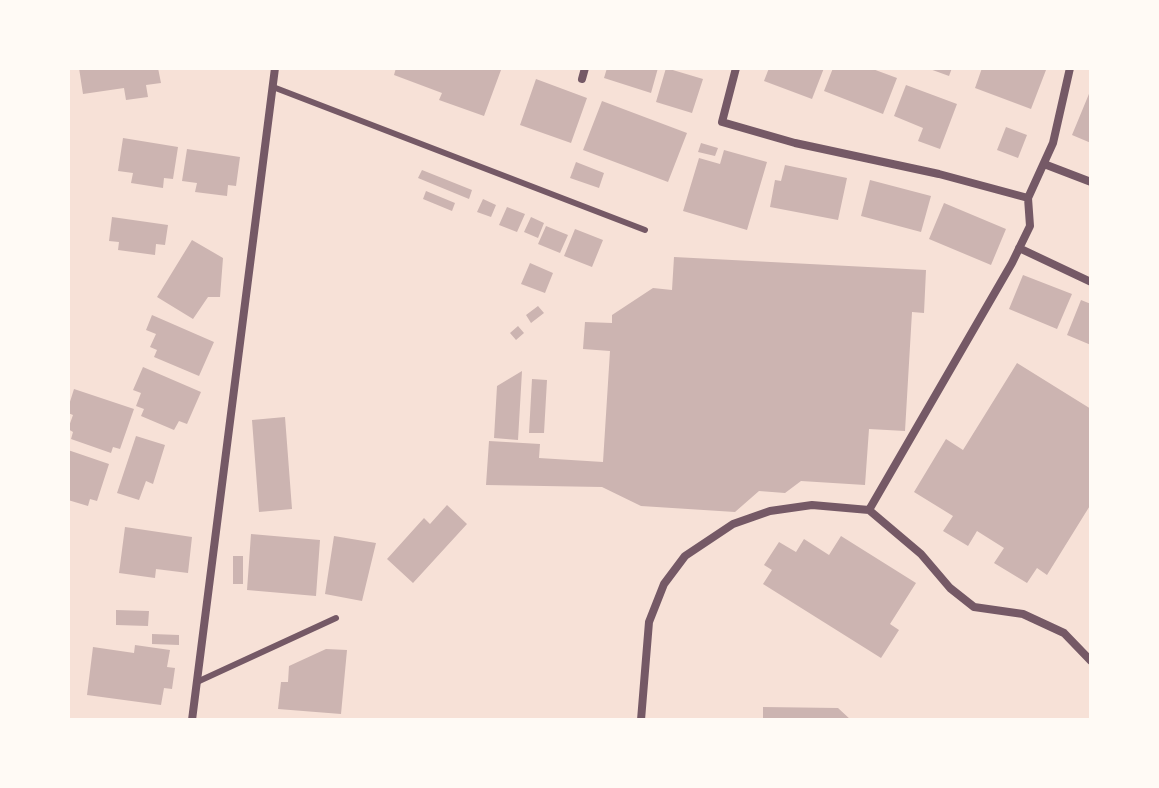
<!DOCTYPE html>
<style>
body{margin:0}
#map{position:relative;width:1159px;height:788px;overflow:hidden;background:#f7e1d7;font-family:Merriweather,serif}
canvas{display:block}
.frame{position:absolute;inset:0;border:70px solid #fffaf5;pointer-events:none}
</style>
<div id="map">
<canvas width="1159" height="788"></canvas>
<div class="frame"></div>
</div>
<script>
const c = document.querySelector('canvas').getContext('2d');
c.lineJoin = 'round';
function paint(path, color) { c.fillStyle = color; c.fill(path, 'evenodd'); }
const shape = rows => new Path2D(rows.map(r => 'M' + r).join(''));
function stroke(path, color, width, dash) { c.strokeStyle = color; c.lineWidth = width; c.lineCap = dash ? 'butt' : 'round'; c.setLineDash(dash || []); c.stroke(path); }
const building = shape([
 [79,68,158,68,161,83,146,85,148,97,126,100,124,88,83,94],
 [396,68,496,68,501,70,484,116,439,100,442,93,394,75],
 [607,68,658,68,651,93,604,78],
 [666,68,703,79,692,113,656,102],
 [769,68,824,68,812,99,764,81],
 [833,68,870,68,897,78,883,114,824,91],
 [927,68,952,68,949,76],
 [982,68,1041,68,1046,70,1031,109,975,88],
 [536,79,587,98,571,143,520,125],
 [906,85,957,104,940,149,918,141,923,128,894,116],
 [1091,89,1091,143,1072,135],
 [602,101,687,133,668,182,583,150],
 [1006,127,1027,135,1018,158,997,150],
 [123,138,178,147,173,179,164,178,163,188,131,183,133,173,118,171],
 [701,143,718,148,715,156,698,152],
 [187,149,240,157,236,186,228,185,227,196,195,192,197,183,182,181],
 [724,150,767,162,747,230,683,211,699,158,720,164],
 [576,162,604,173,599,188,570,178],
 [785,165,847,178,838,220,770,207,775,180,781,181],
 [422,170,472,190,469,199,418,178],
 [870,180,931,196,921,232,861,216],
 [426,191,455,203,452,211,423,199],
 [483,199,496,205,491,217,477,212],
 [944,203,1006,229,991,265,929,239],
 [507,207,525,214,517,232,499,225],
 [112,217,168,225,165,245,156,244,155,255,118,250,119,242,109,241],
 [531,217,544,223,538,238,524,232],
 [546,226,568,235,560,253,538,244],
 [575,229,603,240,592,267,564,256],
 [192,240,223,258,220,297,208,297,193,319,157,297],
 [674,257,926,270,924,313,912,312,905,431,869,429,865,485,801,481,785,493,759,491,735,512,641,506,602,487,486,485,489,441,540,444,539,458,603,462,610,351,583,349,585,322,612,323,612,315,653,288,672,290],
 [530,263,553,273,545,293,521,284],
 [1023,275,1072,294,1057,329,1009,309],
 [1081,300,1091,304,1091,345,1067,335],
 [538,306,544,313,531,323,526,315],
 [152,315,214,342,199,376,154,357,157,350,150,347,156,334,146,330],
 [518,326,524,333,516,340,510,333],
 [1017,363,1091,409,1091,504,1047,575,1037,568,1027,583,994,563,1004,548,977,531,968,546,943,531,953,516,914,492,946,439,963,450],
 [143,367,201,392,187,424,179,421,174,430,141,416,144,409,136,406,141,393,133,390],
 [522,371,518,440,494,438,497,386],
 [532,379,547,380,544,433,529,433],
 [74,389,134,409,120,449,113,447,111,453,71,439,73,432,68,429,73,415,68,413,68,408],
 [285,417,292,509,259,512,252,420],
 [136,436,165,445,153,484,146,481,139,500,117,493],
 [68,450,109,464,97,501,90,499,88,506,68,500],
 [447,505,467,524,413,583,387,559,424,518,430,524],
 [125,527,192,537,188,573,156,569,155,578,119,573],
 [251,534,320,540,316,596,247,590],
 [334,536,376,543,362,601,325,594],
 [841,536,916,583,890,624,899,630,881,658,763,584,772,570,764,565,779,542,796,552,804,539,829,555],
 [233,556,243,556,243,584,233,584],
 [116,610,149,611,148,626,116,625],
 [152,634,179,635,179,645,152,644],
 [135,645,170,650,167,667,175,668,172,689,164,688,161,705,87,695,93,647,134,653],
 [326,649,347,650,341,714,278,709,281,682,288,682,289,666],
 [763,707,838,708,851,720,763,720]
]);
const service = shape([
 [273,87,645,230],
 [197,682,336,618]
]);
const minor = shape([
 [736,68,722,122,795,143,939,174,1028,198,1053,143,1070,68],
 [582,79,585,68],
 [1044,164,1091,182],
 [1019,248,1091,282],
 [869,510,1012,263,1030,226,1028,198],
 [192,720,275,68],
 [641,720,649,622,664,584,685,556,733,524,770,511,812,505,869,510,921,554,950,588,974,607,1023,614,1064,633,1091,661]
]);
paint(building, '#ccb4b1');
stroke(service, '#755966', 6);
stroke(minor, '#755966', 8);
</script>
